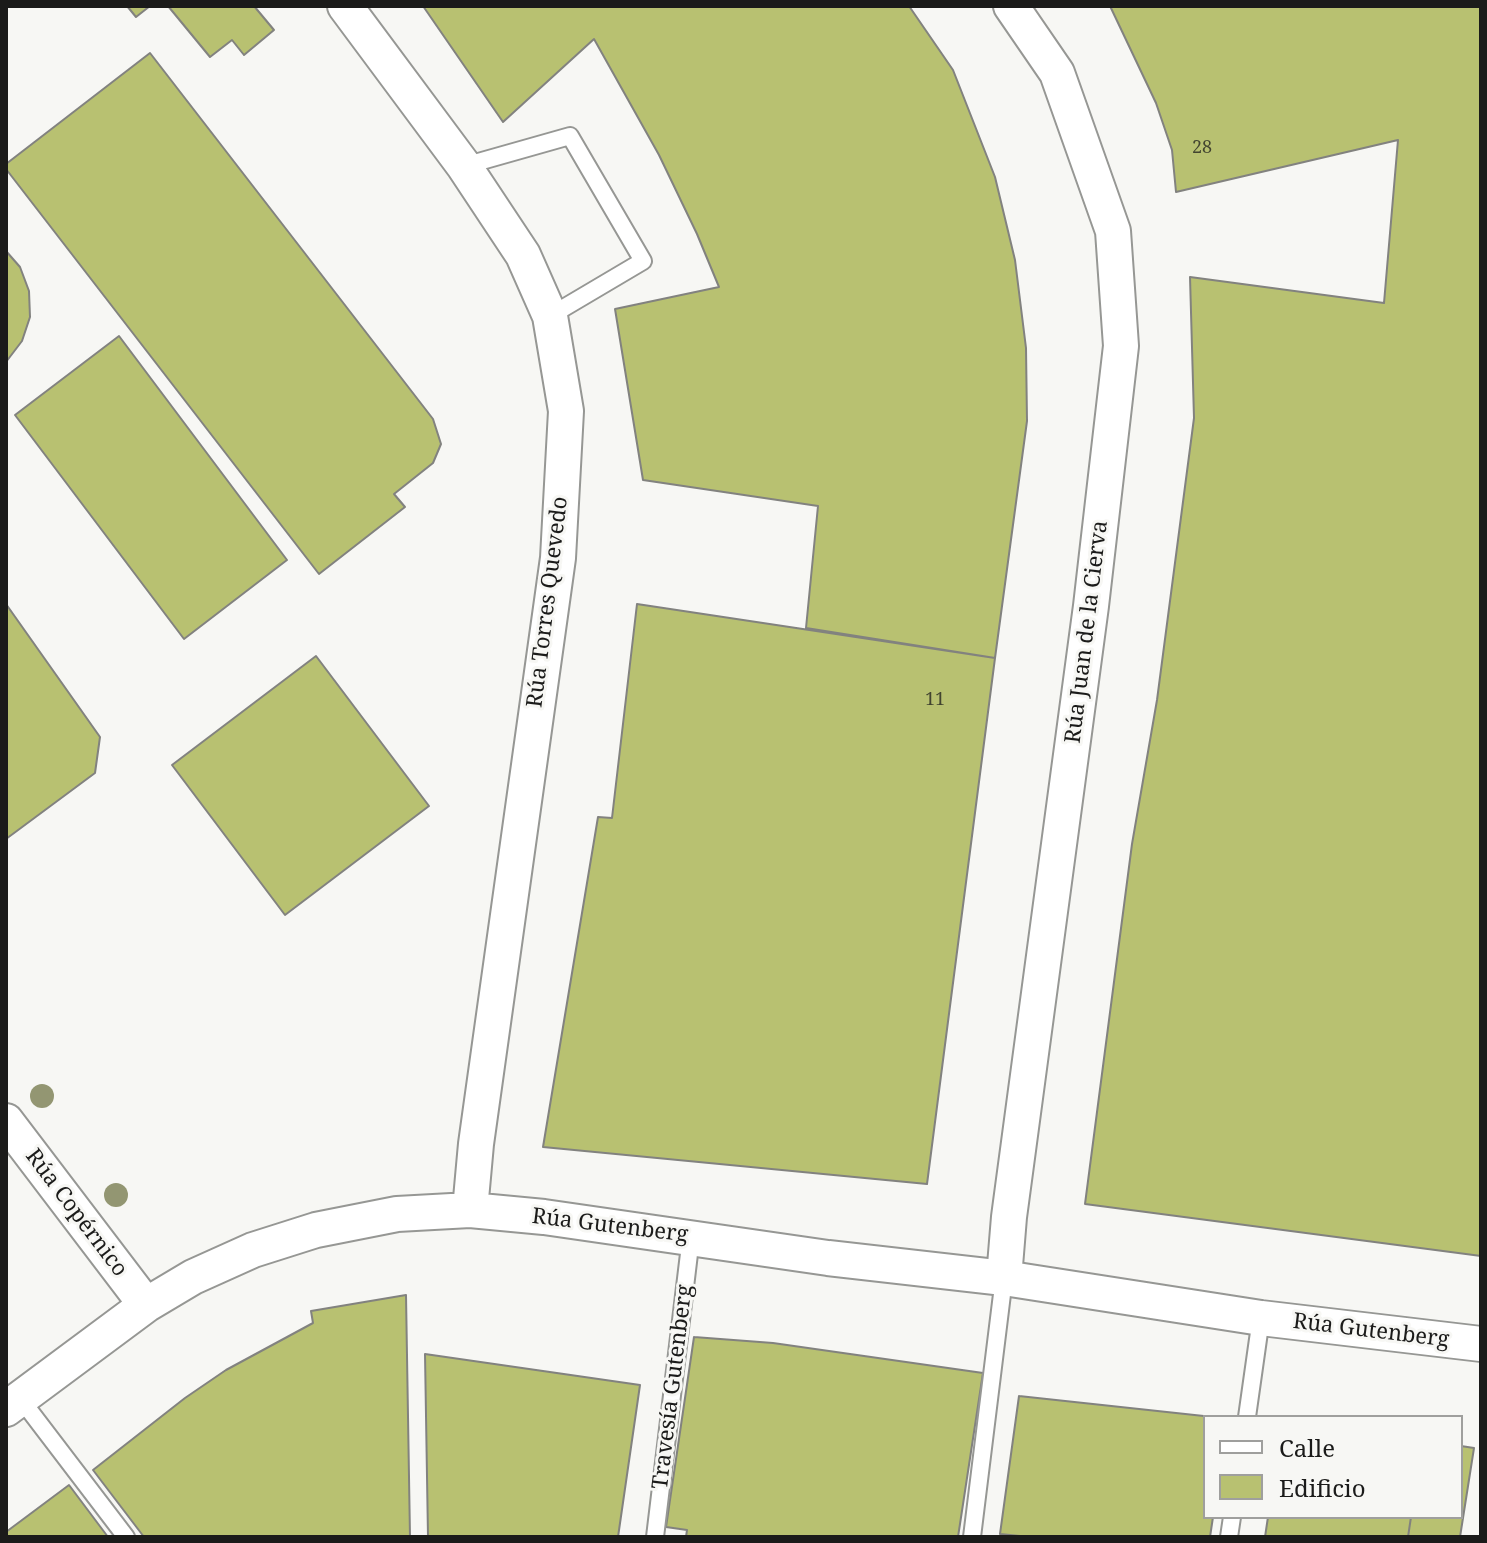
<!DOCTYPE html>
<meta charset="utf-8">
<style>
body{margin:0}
#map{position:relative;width:1487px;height:1543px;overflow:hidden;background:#f7f7f4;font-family:"Noto Serif",serif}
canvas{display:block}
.frame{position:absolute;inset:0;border:8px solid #1b1b1a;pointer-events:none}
.legend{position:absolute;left:1203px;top:1415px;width:260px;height:104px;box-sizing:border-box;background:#f7f7f4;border:2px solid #9f9f9d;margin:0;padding:10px 14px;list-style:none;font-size:24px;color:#1b1b1a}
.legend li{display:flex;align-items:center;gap:16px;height:40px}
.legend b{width:40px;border:2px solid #9f9f9d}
</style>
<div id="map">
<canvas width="1487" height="1543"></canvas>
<div class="frame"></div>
<ul class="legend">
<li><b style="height:10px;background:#fff"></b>Calle</li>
<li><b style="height:22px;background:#b8c171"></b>Edificio</li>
</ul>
</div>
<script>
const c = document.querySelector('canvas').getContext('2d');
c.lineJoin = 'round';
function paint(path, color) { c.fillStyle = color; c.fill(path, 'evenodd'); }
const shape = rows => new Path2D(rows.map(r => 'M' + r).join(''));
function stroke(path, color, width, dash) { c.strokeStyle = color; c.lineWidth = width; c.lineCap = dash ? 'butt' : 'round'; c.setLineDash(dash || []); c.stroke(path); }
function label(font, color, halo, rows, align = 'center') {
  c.font = font + ' "Noto Serif",serif'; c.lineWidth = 6; c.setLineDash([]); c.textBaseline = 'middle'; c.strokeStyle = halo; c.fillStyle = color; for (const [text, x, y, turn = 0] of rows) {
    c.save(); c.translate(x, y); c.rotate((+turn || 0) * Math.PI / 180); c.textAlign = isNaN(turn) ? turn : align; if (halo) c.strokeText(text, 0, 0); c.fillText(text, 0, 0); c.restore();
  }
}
const building = shape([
 [127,6,150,6,136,17,127,6],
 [168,6,254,6,274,30,244,55,232,40,210,57,168,6],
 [423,6,909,6,953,70,995,177,1015,260,1026,348,1027,421,995,658,806,628,818,506,643,480,615,309,719,287,697,234,659,155,594,39,503,122,423,6],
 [1110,6,1481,6,1481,1256,1085,1204,1132,844,1157,700,1194,418,1190,277,1384,303,1398,140,1176,192,1172,150,1156,103,1110,6],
 [150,53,433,419,441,444,433,463,394,494,405,507,319,574,6,169,6,164,150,53],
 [6,251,20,267,29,291,30,317,22,341,6,362,6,251],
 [119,336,287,560,184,639,15,415,119,336],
 [6,604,100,737,95,773,6,839,6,604],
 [637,604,995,658,927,1184,543,1147,598,817,612,818,637,604],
 [316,656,429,806,285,915,172,765,316,656],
 [406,1295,410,1537,144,1537,93,1470,185,1398,226,1370,313,1323,311,1311,406,1295],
 [694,1337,773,1343,983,1373,958,1537,686,1537,687,1530,666,1527,694,1337],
 [425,1354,640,1385,618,1537,428,1537,425,1354],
 [1019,1396,1213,1417,1205,1417,1205,1517,1213,1517,1210,1537,1030,1537,1000,1534,1019,1396],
 [1461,1446,1474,1448,1460,1537,1408,1537,1411,1517,1461,1517,1461,1446],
 [69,1485,108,1537,6,1537,6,1532,69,1485],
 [1268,1517,1411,1517,1408,1537,1265,1537,1268,1517]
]);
const service = shape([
 [464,166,570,136,643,261,550,316],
 [20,1398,126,1537],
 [1247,1417,1261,1318],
 [655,1537,691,1237],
 [972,1537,1004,1278],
 [1229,1537,1232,1517]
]);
const minor = shape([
 [345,6,464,166,523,255,550,316,566,411,558,558,476,1144,470,1210],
 [6,1121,146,1305],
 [1004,1278,1009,1217,1091,606,1121,346,1113,231,1057,73,1011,6],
 [6,1409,146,1305,193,1277,253,1250,316,1230,397,1214,470,1210,544,1217,828,1258,1004,1278,1261,1318,1481,1344]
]);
const trees = [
 [42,1096],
 [116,1195]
];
const numberNames = [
 ["28",1202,148],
 ["11",935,700]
];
const streetNames = [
 ["Rúa Torres Quevedo",548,602,-83],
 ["Rúa Juan de la Cierva",1087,632,-83],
 ["Rúa Copérnico",76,1213,53],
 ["Rúa Gutenberg",610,1226,7],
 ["Rúa Gutenberg",1371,1331,7],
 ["Travesía Gutenberg",673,1387,-83]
];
paint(building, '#b8c171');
stroke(building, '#82827f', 2);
stroke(service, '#969794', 20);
stroke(minor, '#969794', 38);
stroke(service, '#fff', 16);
stroke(minor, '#fff', 34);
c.fillStyle = '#939672';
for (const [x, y] of trees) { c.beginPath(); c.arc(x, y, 12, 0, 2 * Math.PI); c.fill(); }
label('18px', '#424430', null, numberNames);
label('22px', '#1b1b1a', '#f7f7f4', streetNames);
</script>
